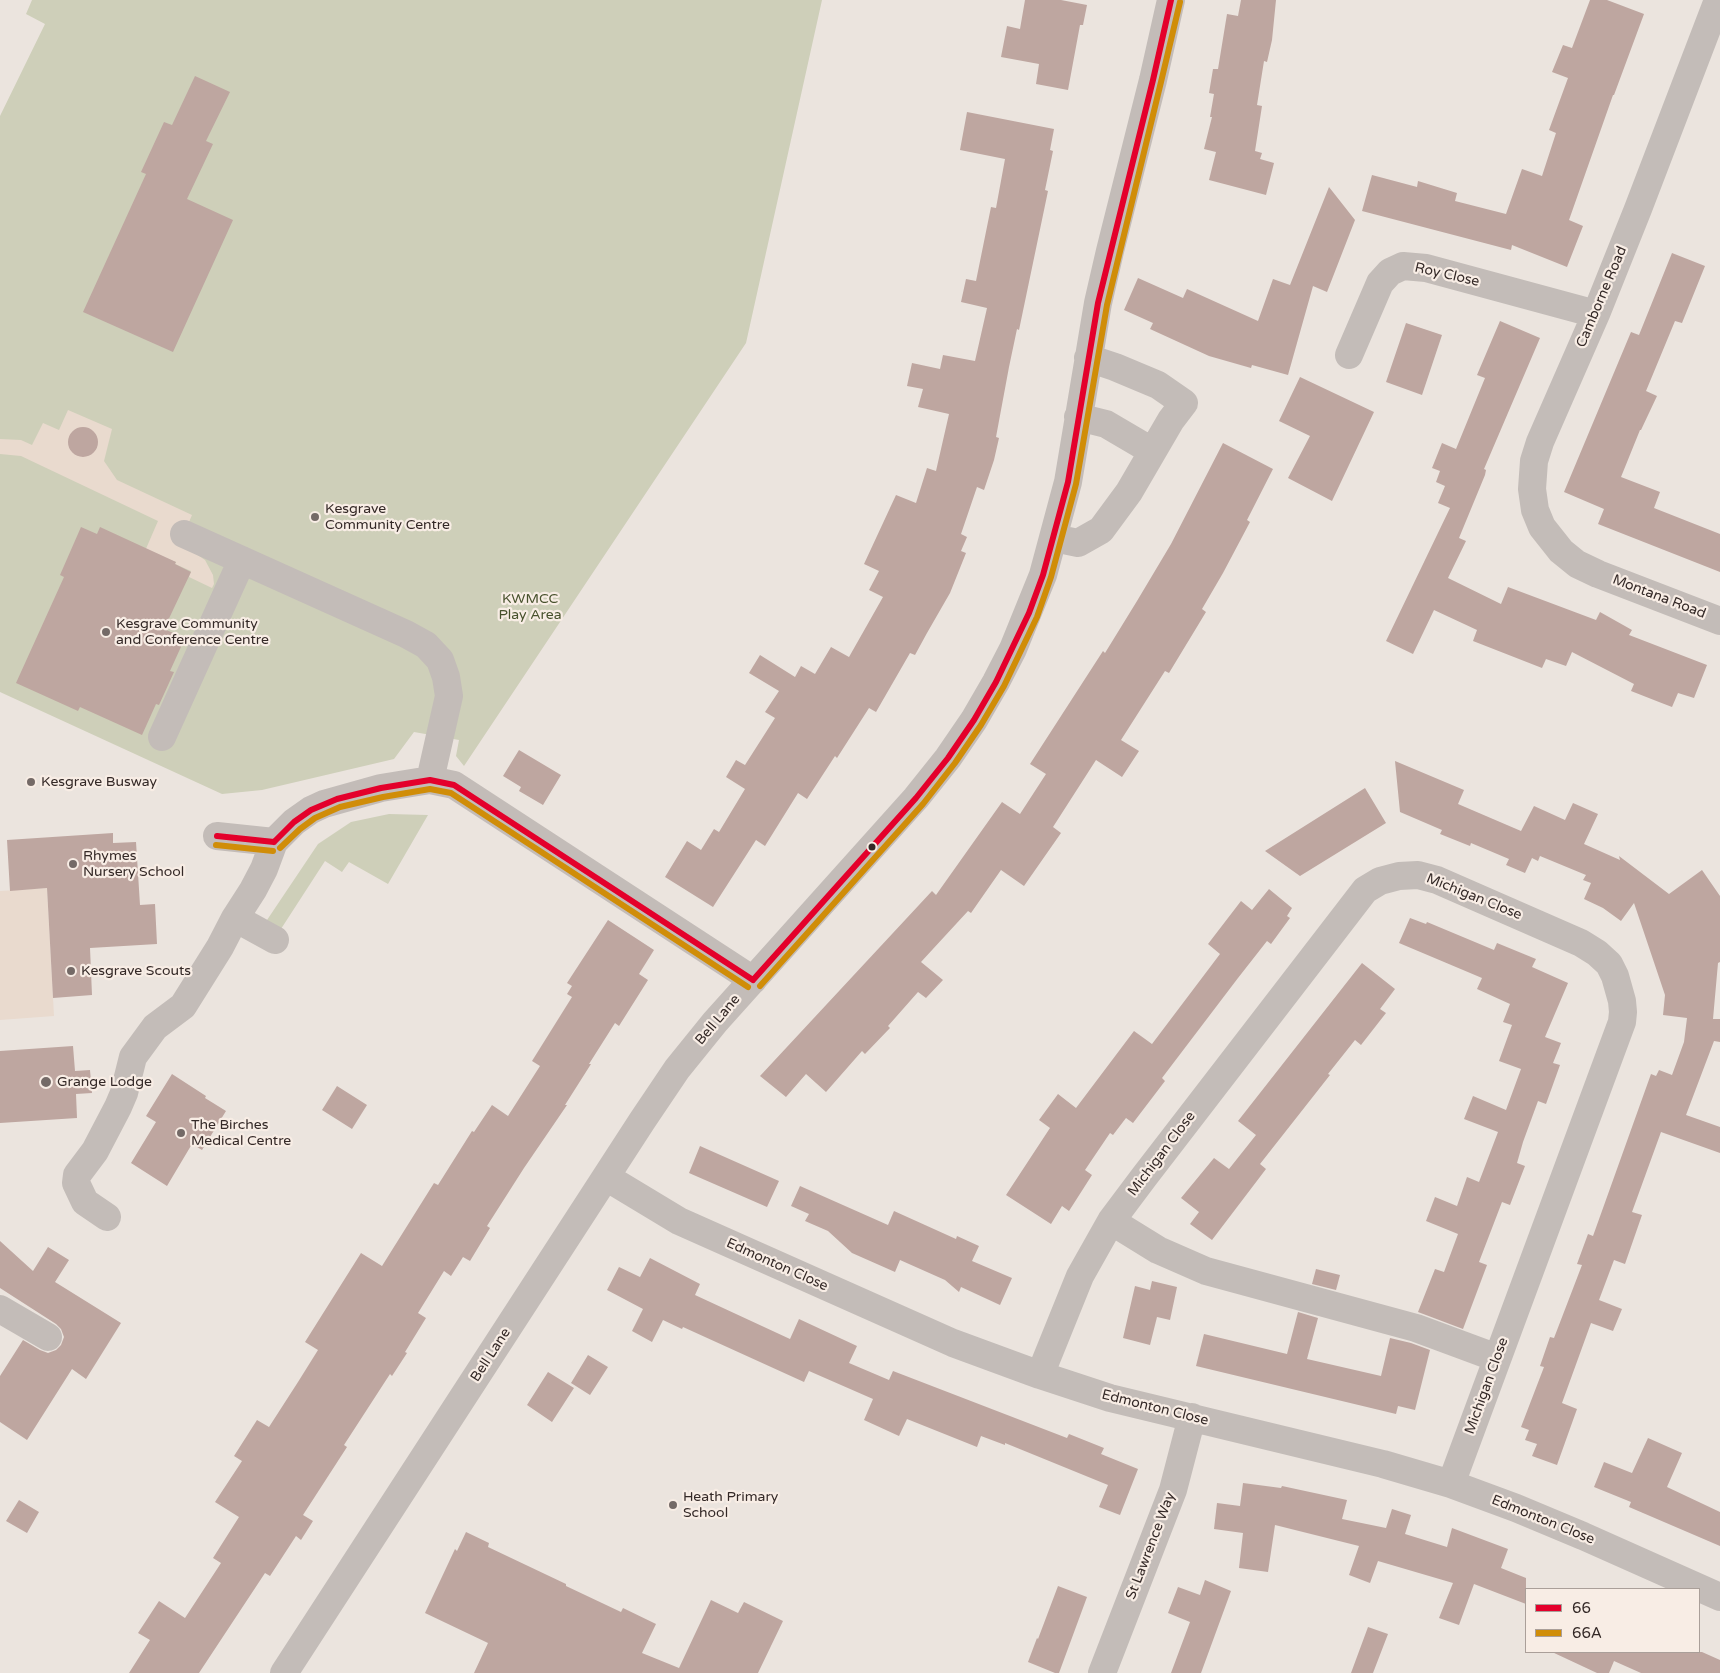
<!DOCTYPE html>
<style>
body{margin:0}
#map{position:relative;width:1720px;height:1673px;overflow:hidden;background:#ebe4de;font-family:"Varela Round",sans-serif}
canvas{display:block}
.legend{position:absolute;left:1525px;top:1588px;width:175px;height:65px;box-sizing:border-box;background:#f8ede5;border:1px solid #aa9f99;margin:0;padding:6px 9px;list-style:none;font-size:15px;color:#342927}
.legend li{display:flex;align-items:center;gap:10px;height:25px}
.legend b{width:25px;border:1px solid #aa9f99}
</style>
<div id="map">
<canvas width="1720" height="1673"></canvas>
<ul class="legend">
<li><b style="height:6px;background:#e4002b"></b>66</li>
<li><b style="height:6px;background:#d08d08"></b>66A</li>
</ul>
</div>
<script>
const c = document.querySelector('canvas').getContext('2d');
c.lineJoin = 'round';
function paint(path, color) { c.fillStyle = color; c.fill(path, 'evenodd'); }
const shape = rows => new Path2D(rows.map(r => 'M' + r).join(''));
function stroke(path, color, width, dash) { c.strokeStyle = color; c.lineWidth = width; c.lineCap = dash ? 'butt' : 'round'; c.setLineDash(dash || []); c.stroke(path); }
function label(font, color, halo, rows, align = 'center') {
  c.font = font + ' "Varela Round",sans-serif'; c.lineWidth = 4.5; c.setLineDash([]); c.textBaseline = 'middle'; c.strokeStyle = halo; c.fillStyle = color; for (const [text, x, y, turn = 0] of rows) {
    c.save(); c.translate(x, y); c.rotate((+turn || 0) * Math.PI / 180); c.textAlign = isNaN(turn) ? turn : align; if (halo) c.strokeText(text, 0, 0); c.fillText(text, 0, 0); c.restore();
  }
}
const green = shape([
 [32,0,822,0,746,343,464,766,456,756,459,740,414,732,394,759,262,790,222,794,0,692,0,116,45,24,26,14],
 [389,814,428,815,388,884,349,862,342,872,325,861,279,932,265,923,318,844,351,822]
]);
const plaza = shape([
 [68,410,112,429,104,461,117,480,192,515,180,543,205,560,213,575,214,584,212,588,189,577,191,571,175,564,176,562,145,551,158,521,21,456,0,454,0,439,21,440,32,445,43,423,59,430],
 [47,888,54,1016,0,1020,0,891]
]);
const building = shape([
 [1025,0,1061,0,1087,5,1083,25,1080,25,1068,90,1036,84,1039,64,1001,57,1007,26,1020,29],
 [1241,0,1276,0,1272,40,1267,62,1264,61,1257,105,1262,106,1255,151,1262,153,1260,159,1274,163,1266,195,1209,180,1216,152,1204,149,1212,117,1210,117,1214,94,1209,93,1213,69,1218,69,1227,14,1238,16],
 [1590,0,1607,0,1644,14,1614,95,1613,95,1569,220,1583,226,1567,267,1512,245,1511,250,1362,211,1372,175,1417,187,1418,181,1457,193,1455,201,1506,214,1522,169,1542,176,1556,133,1549,130,1568,78,1552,72,1563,45,1572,48],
 [195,76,230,92,206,141,213,144,187,199,233,220,173,352,83,312,146,174,141,172,164,122,172,125],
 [967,112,1054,129,1050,150,1053,151,1045,190,1048,191,1019,330,1017,329,1009,367,996,437,999,438,994,460,984,490,977,487,961,534,967,537,961,551,966,553,950,593,927,633,915,655,910,653,876,712,869,708,837,758,835,756,807,799,798,793,765,846,756,840,713,907,665,877,687,841,701,850,714,829,719,832,745,789,726,777,736,760,745,765,775,718,765,712,779,691,749,673,760,655,795,677,801,666,815,674,831,647,849,657,883,597,869,590,879,571,864,564,896,495,916,503,927,468,936,471,949,414,918,407,923,389,907,386,912,363,940,369,943,355,975,361,987,308,961,302,966,279,976,281,991,207,996,208,1005,159,960,150],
 [1329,187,1355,220,1327,292,1313,286,1288,375,1252,365,1251,368,1209,356,1150,329,1153,323,1124,310,1138,278,1183,298,1187,289,1258,321,1273,279,1290,285],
 [1672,253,1705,266,1682,323,1675,321,1646,391,1657,396,1641,430,1640,430,1621,477,1660,492,1654,508,1720,534,1720,572,1598,524,1604,509,1564,492,1631,332,1639,335],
 [1500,321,1540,338,1484,469,1486,470,1485,475,1459,538,1466,541,1448,578,1501,604,1508,587,1596,620,1600,612,1632,630,1629,635,1707,665,1694,698,1678,693,1672,707,1659,702,1631,691,1634,684,1572,652,1566,666,1546,659,1542,668,1473,641,1477,630,1434,610,1413,654,1386,641,1450,508,1438,503,1445,486,1436,482,1440,471,1432,468,1442,443,1456,449,1485,378,1477,375],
 [1406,323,1442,335,1422,395,1386,382],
 [1300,377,1374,412,1332,501,1288,478,1310,436,1279,421],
 '68 442a15 15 0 1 1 30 0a15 15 0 1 1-30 0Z',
 [1223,443,1273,469,1247,520,1250,522,1223,573,1202,609,1206,612,1169,673,1165,671,1121,740,1139,751,1122,777,1096,760,1053,827,1061,833,1024,886,1001,870,971,913,968,911,921,962,943,980,926,998,918,992,888,1026,890,1028,865,1054,862,1051,826,1092,806,1074,786,1097,760,1076,932,891,936,895,1002,802,1020,814,1046,774,1030,764,1103,651,1105,653,1137,601,1171,544],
 [81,527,97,534,100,527,176,562,175,564,191,572,164,629,185,638,170,671,174,672,159,705,156,704,142,735,80,707,78,711,16,683,64,577,60,575],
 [519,750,561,775,543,805,519,791,521,787,503,776],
 [1395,761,1464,790,1458,804,1521,831,1534,806,1565,820,1573,803,1598,814,1584,844,1620,860,1619,856,1669,894,1702,870,1720,896,1720,962,1718,963,1713,1019,1720,1019,1720,1042,1714,1041,1686,1115,1720,1127,1720,1153,1661,1132,1632,1212,1642,1215,1625,1264,1614,1260,1599,1300,1622,1309,1613,1331,1591,1323,1562,1403,1577,1409,1557,1465,1532,1456,1537,1444,1525,1440,1529,1430,1521,1427,1544,1367,1540,1366,1550,1337,1554,1338,1582,1265,1577,1264,1588,1234,1593,1236,1651,1074,1656,1076,1659,1070,1672,1075,1684,1042,1687,1018,1663,1015,1665,995,1634,903,1621,921,1603,908,1584,899,1591,883,1583,880,1586,875,1540,856,1538,861,1532,858,1525,873,1506,865,1509,859,1471,843,1470,846,1440,834,1442,830,1400,812],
 [1365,788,1386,823,1300,876,1265,851],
 [113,833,113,843,136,842,140,905,155,904,157,944,90,948,92,995,53,998,47,888,10,891,7,840],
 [1269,889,1292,908,1287,916,1290,918,1271,944,1267,941,1238,978,1162,1078,1165,1081,1133,1123,1126,1118,1113,1135,1110,1133,1085,1170,1092,1175,1069,1211,1062,1206,1051,1224,1006,1195,1050,1128,1039,1120,1058,1094,1076,1108,1134,1031,1152,1044,1220,954,1208,944,1241,901,1252,910],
 [1410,918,1426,924,1427,922,1494,950,1497,943,1536,959,1532,967,1568,983,1545,1037,1561,1043,1553,1063,1560,1065,1546,1104,1538,1101,1523,1142,1517,1163,1525,1166,1510,1205,1502,1202,1479,1262,1487,1265,1463,1329,1418,1312,1435,1269,1444,1272,1458,1234,1426,1221,1435,1197,1457,1206,1467,1177,1479,1182,1498,1132,1464,1119,1473,1096,1506,1110,1521,1069,1499,1061,1512,1025,1503,1022,1510,1004,1477,989,1482,978,1399,943],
 [608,920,654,950,639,974,648,980,619,1026,615,1023,589,1064,591,1064,565,1105,567,1105,524,1168,487,1226,490,1228,470,1261,463,1257,451,1276,444,1271,418,1313,426,1318,405,1352,407,1353,392,1376,390,1374,344,1445,347,1447,303,1515,313,1521,301,1540,296,1536,270,1576,265,1573,199,1673,129,1673,150,1640,138,1633,159,1601,185,1618,221,1563,213,1558,239,1517,215,1502,242,1461,234,1456,257,1420,269,1427,298,1382,318,1350,305,1342,361,1253,382,1266,434,1183,438,1185,472,1131,474,1132,492,1105,508,1116,540,1066,532,1061,572,997,567,994,572,986,567,983],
 [1362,963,1395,989,1380,1009,1386,1013,1361,1045,1355,1040,1328,1074,1330,1075,1260,1164,1266,1169,1212,1240,1190,1224,1199,1212,1181,1198,1214,1158,1229,1169,1256,1135,1238,1121],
 [73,1046,75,1071,90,1070,92,1093,76,1094,77,1118,0,1123,0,1051],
 [172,1074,206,1096,205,1098,226,1111,202,1150,192,1144,167,1186,131,1163,156,1122,146,1116],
 [337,1086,367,1105,352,1129,322,1110],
 [700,1146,779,1181,767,1207,689,1173],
 [800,1186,888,1225,894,1211,956,1239,957,1236,979,1246,972,1261,1012,1278,1000,1305,961,1287,959,1292,945,1280,900,1260,895,1272,852,1253,828,1231,805,1221,809,1214,791,1206],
 [0,1241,33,1271,48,1247,69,1260,55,1282,121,1323,86,1379,72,1369,27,1440,0,1422,0,1376,23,1340,40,1350,48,1353,56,1350,61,1345,64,1337,61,1329,56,1324,0,1288],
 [650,1258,700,1284,695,1295,790,1339,799,1319,857,1346,849,1363,889,1380,893,1371,1067,1438,1069,1434,1104,1448,1101,1454,1138,1469,1120,1515,1099,1507,1108,1485,1005,1443,1005,1445,981,1436,977,1447,907,1419,899,1436,864,1420,873,1399,809,1371,804,1382,683,1327,682,1329,663,1320,652,1342,632,1331,643,1309,607,1290,619,1267,640,1277],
 [1316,1269,1340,1275,1336,1290,1312,1284],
 [1152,1281,1177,1287,1170,1320,1157,1317,1150,1345,1123,1338,1135,1286,1150,1290],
 [1298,1312,1318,1318,1307,1359,1381,1376,1390,1338,1411,1343,1430,1350,1415,1410,1398,1406,1396,1414,1196,1366,1204,1334,1287,1354],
 [588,1355,608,1367,590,1395,571,1383],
 [548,1372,574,1388,552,1422,527,1405],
 [1648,1438,1682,1453,1667,1487,1720,1512,1720,1546,1629,1507,1631,1502,1594,1487,1604,1462,1632,1473],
 [1243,1483,1281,1488,1282,1486,1347,1500,1342,1519,1386,1528,1392,1509,1411,1515,1405,1534,1447,1547,1452,1528,1508,1549,1501,1568,1526,1578,1526,1604,1474,1584,1459,1625,1439,1618,1453,1583,1378,1561,1370,1583,1349,1575,1359,1546,1275,1525,1268,1572,1239,1568,1243,1533,1214,1529,1217,1503,1240,1506],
 [19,1500,39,1512,27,1533,6,1521],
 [466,1532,489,1543,488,1547,566,1584,566,1586,621,1612,623,1608,656,1624,642,1653,679,1668,711,1600,738,1613,744,1602,783,1621,758,1673,474,1673,488,1643,425,1613,455,1549,457,1551],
 [1205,1580,1231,1591,1212,1643,1201,1673,1171,1673,1190,1622,1168,1613,1178,1587,1200,1595],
 [1058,1586,1087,1597,1059,1673,1055,1673,1028,1662,1037,1638,1038,1639],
 [1368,1627,1388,1634,1373,1673,1351,1673],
 [1552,1652,1702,1652,1720,1660,1720,1673,1641,1673,1614,1661,1609,1673,1597,1673]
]);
const minor = shape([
 [1718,0,1638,209,1596,314,1540,442,1534,461,1532,489,1535,510,1542,527,1561,551,1577,564,1598,574,1720,621],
 [1349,355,1380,283,1390,272,1403,266,1426,268,1596,314],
 [1078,417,1106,424,1152,451],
 [184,534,406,634,426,645,440,660,446,677,449,696,430,780],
 [1054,538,1078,543,1101,530,1129,492,1171,420,1184,403,1158,385,1115,367,1088,358],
 [162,737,242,560],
 [217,836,274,842],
 [235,918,275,940],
 [606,1177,679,1221,953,1343,1040,1375,1110,1398,1383,1464,1451,1484,1516,1508,1583,1536,1720,1597],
 [107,1217,85,1202,76,1183,77,1175,95,1151,118,1107,124,1093,133,1057,155,1027,183,1006,220,947,235,918,253,890,264,869,274,842,294,822,311,810,324,804,381,788,430,780,454,785,753,980],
 [1111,1221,1158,1250,1206,1271,1416,1328,1497,1358],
 [0,1309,48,1337],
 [1040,1375,1080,1276,1111,1221,1144,1177,1365,890,1380,881,1399,876,1418,875,1437,880,1581,943,1597,953,1609,964,1615,976,1622,1001,1623,1012,1622,1022,1451,1484],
 [284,1673,642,1121,677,1069,715,1022,916,798,948,758,974,720,996,682,1013,649,1043,575,1068,482,1098,303,1110,251,1153,80,1171,0],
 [1102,1673,1173,1490,1192,1417]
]);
const bus1 = shape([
 [217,836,274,842],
 [274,842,294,822,311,810,337,799,381,788,430,780,454,785,753,980],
 [753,980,916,798,948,758,974,720,996,682,1029,613,1043,575,1068,482,1098,303,1153,80,1171,0]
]);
const bus2 = shape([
 [216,845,273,851],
 [280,848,300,829,315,818,340,807,383,797,430,789,451,793,748,987],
 [760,986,923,804,955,763,981,725,1004,686,1037,617,1051,577,1076,484,1107,305,1161,82,1180,2]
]);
const markers = [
 [315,517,5,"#746a67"],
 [106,632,5,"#746a67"],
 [31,782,5,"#746a67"],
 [872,847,4.5,"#342927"],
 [73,864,5,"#746a67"],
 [71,971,5,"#746a67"],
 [46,1082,6,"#746a67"],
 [181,1133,5,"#746a67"],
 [673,1505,5,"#746a67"]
];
const streetNames = [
 ["Roy Close",1447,275,13],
 ["Camborne Road",1602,297,-67],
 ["Montana Road",1659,597,21],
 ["Michigan Close",1474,897,22],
 ["Bell Lane",718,1020,-50],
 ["Michigan Close",1162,1154,-53],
 ["Edmonton Close",777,1265,24],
 ["Bell Lane",491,1355,-57],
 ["Michigan Close",1487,1386,-70],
 ["Edmonton Close",1155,1408,14],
 ["Edmonton Close",1543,1520,22],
 ["St Lawrence Way",1151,1546,-69]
];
const poiNames = [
 ["Kesgrave",325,509],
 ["Community Centre",325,525],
 ["Kesgrave Community",116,624],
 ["and Conference Centre",116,640],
 ["Kesgrave Busway",41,782],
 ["Rhymes",83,856],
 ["Nursery School",83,872],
 ["Kesgrave Scouts",81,971],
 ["Grange Lodge",57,1082],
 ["The Birches",191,1125],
 ["Medical Centre",191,1141],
 ["Heath Primary",683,1497],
 ["School",683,1513]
];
const parkNames = [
 ["KWMCC",530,599],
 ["Play Area",530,615]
];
paint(green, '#cecfb9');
paint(plaza, '#e9dace');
paint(building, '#bea6a0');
stroke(minor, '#c3bcb8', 28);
stroke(bus1, '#e4002b', 6);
stroke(bus2, '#d08d08', 6);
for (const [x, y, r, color] of markers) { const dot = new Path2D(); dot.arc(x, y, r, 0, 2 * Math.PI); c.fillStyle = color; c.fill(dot); stroke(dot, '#f8ede5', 2); }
label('14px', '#342927', '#f8ede5', streetNames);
label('14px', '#342927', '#f8ede5', poiNames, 'left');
label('14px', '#47512c', '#f8ede5', parkNames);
</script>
